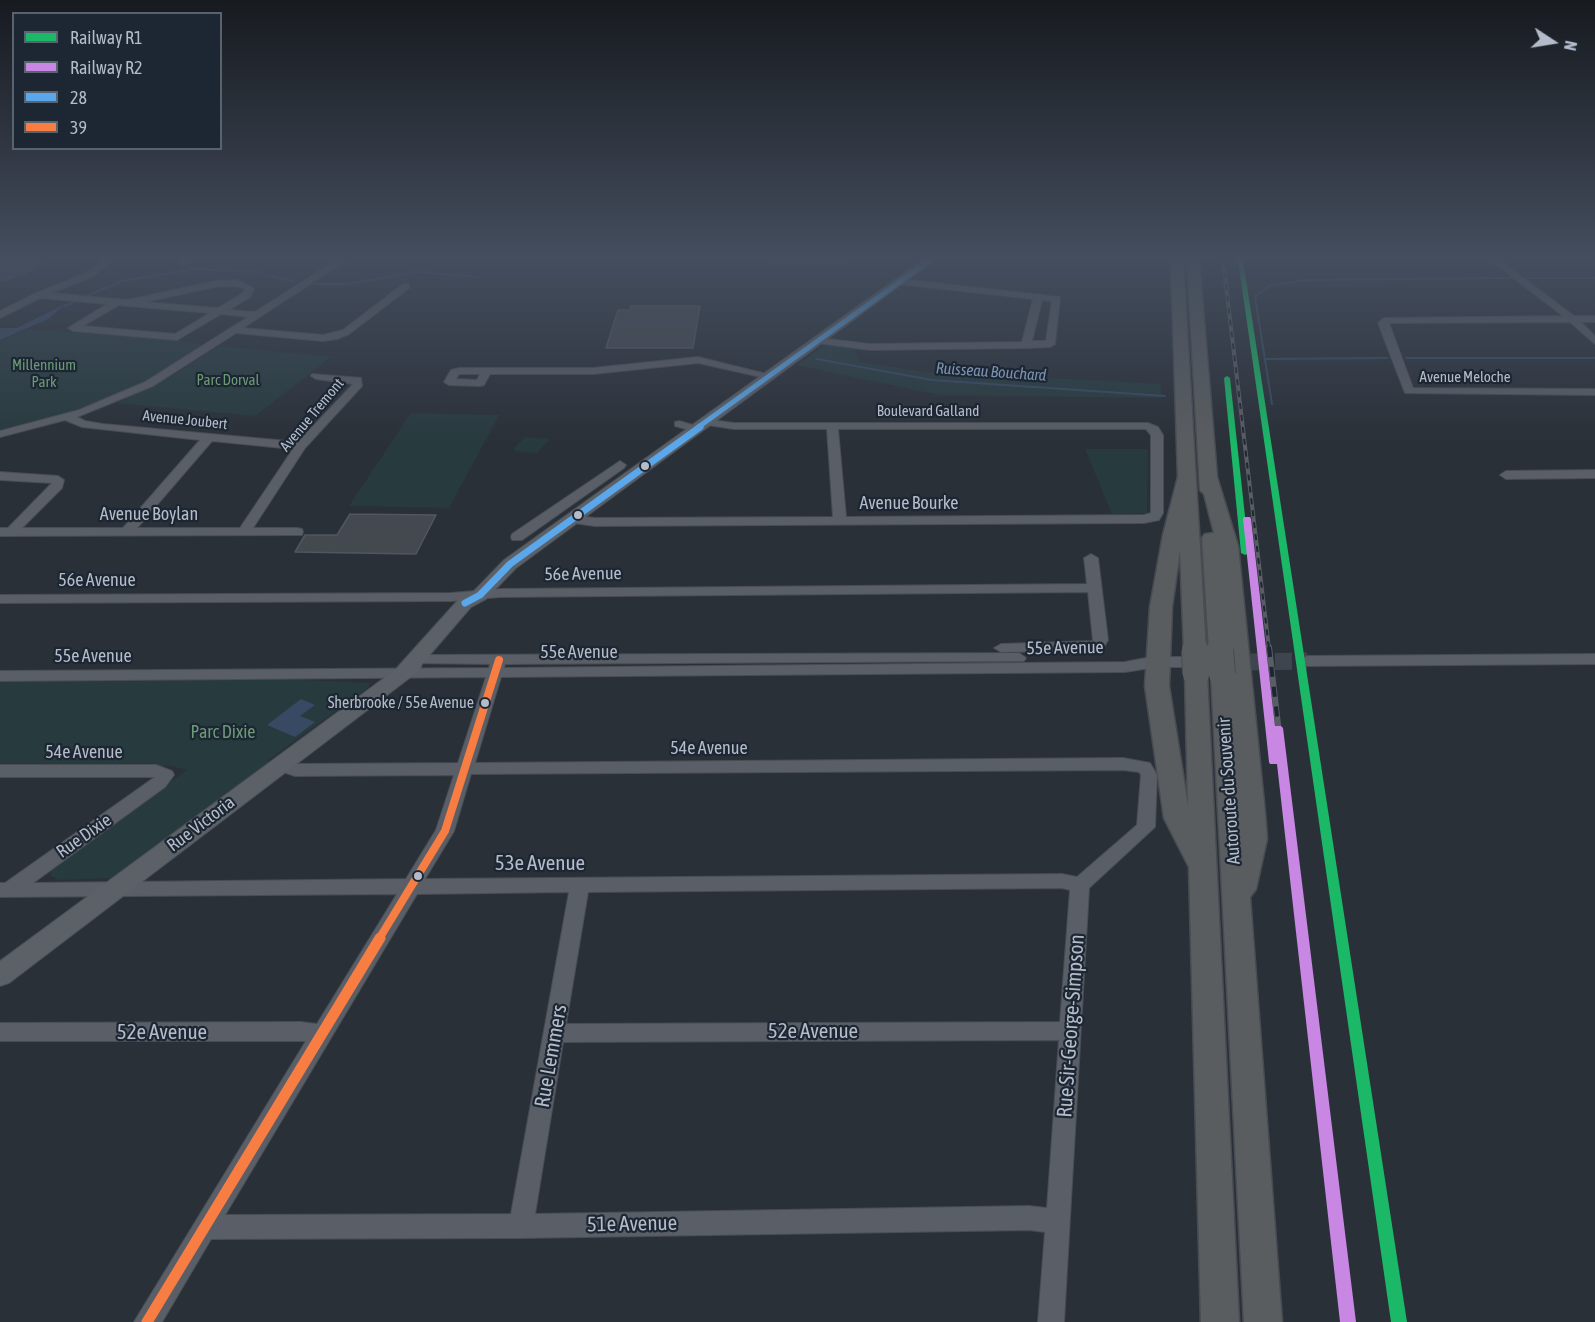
<!DOCTYPE html>
<style>
body{margin:0}
#map{position:relative;width:1595px;height:1322px;overflow:hidden;background:#2a3038;font-family:"Asap Condensed",sans-serif}
canvas{display:block}
.legend{position:absolute;left:12px;top:12px;width:210px;height:138px;box-sizing:border-box;background:#1d2633;border:2px solid #59626f;margin:0;padding:8px 10px;list-style:none;font-size:18px;color:#b4bcc9}
.legend li{display:flex;align-items:center;gap:12px;height:30px}
.legend b{width:30px;border:2px solid #59626f}
.north{position:absolute;left:1523px;top:12px;width:60px;height:60px;-webkit-text-stroke:4px #1d2633;paint-order:stroke;rotate:102deg;font-size:16px;font-weight:700;line-height:24px;text-align:center;color:#b4bcc9}
.north::after{content:'';display:block;margin:auto;width:21px;height:27px;background:#b4bcc9;clip-path:polygon(50% 0,100% 100%,50% 72%,0 100%)}
</style>
<div id="map">
<canvas width="1595" height="1322"></canvas>
<ul class="legend">
<li><b style="height:8px;background:#1ab867"></b>Railway R1</li>
<li><b style="height:8px;background:#c787e3"></b>Railway R2</li>
<li><b style="height:8px;background:#5aa8eb"></b>28</li>
<li><b style="height:8px;background:#f77d43"></b>39</li>
</ul>
<div class="north">N</div>
</div>
<script>
const c = document.querySelector('canvas').getContext('2d');
c.lineJoin = 'round';
function paint(path, color) { c.fillStyle = color; c.fill(path, 'evenodd'); }
const shape = rows => new Path2D(rows.map(r => 'M' + r).join(''));
function stroke(path, color, width, dash) { c.strokeStyle = color; c.lineWidth = width; c.lineCap = dash ? 'butt' : 'round'; c.setLineDash(dash || []); c.stroke(path); }
function label(font, color, halo, rows, align = 'center') {
  c.font = font + ' "Asap Condensed",sans-serif'; c.lineWidth = 4.5; c.setLineDash([]); c.textBaseline = 'middle'; c.strokeStyle = halo; c.fillStyle = color; for (const [text, x, y, turn = 0] of rows) {
    c.save(); c.translate(x, y); c.rotate((+turn || 0) * Math.PI / 180); c.textAlign = isNaN(turn) ? turn : align; if (halo) c.strokeText(text, 0, 0); c.fillText(text, 0, 0); c.restore();
  }
}
const green = shape([
 [29,329,174,340,205,345,158,374,108,399,55,417,0,431,0,340],
 [825,345,855,349,859,362,926,372,1161,384,1161,398,939,395,797,365],
 [219,346,331,357,255,416,117,403,170,377],
 [411,413,499,415,449,508,349,506],
 [525,437,550,439,537,453,515,451,514,448],
 [1085,449,1148,449,1147,513,1112,514],
 [73,678,282,679,370,683,368,688,268,760,270,763,114,878,58,880,50,875,53,866,187,770,171,766,0,766,0,680,71,681]
]);
const water = shape([
 [0,260,45,260,28,274,0,282],
 [67,303,48,319,0,340,0,328,17,328],
 [301,699,315,705,300,716,315,722,295,737,267,725]
]);
const stream = shape([
 [1526,278,1595,278],
 [314,284,346,284,419,272,477,277],
 [84,297,122,281,195,269,256,272,295,282],
 [65,306,78,300],
 [1406,358,1595,358],
 [817,359,932,380,1165,396],
 [1265,359,1387,358],
 [1272,404,1255,297,1269,286,1306,280,1510,278]
]);
const building = shape([
 [631,306,700,306,693,348,606,348,618,310,630,310,631,306],
 [350,514,436,515,416,554,295,552,305,535,337,535,350,514]
]);
const minorTunnel = shape([
 [1250,662,1307,661]
]);
const minor = shape([
 [104,260,114,260,92,277,51,293,127,300,215,281,237,280,254,288,250,297,229,310,255,312,336,260,347,260,243,328,323,335,343,330,403,284,409,284,409,288,349,334,337,339,323,341,236,333,153,386,77,417,85,421,103,424,298,442,353,384,316,379,311,376,312,374,361,378,362,386,305,448,253,528,297,528,302,529,303,532,302,535,0,536,0,528,8,528,52,483,0,480,0,472,58,476,64,480,62,488,22,528,123,528,200,440,82,427,65,420,0,437,0,431,79,410,145,382,248,317,221,314,177,340,73,331,68,328,107,304,40,298,0,318,0,311,36,293,86,273,104,260],
 [236,286,245,289,243,293,218,308,145,302,215,287,236,286],
 [119,305,127,306,210,313,175,334,83,326,119,305],
 [212,441,293,449,240,528,137,528,212,441],
 [180,260,190,260,183,265,180,264,180,260],
 [771,260,847,260,843,263,775,263,771,260],
 [1490,260,1500,260,1574,316,1595,316,1595,322,1581,322,1595,336,1595,344,1570,322,1389,323,1413,388,1595,389,1595,395,1405,393,1378,323,1384,318,1563,316,1490,260],
 [901,279,1060,297,1055,344,1050,347,1026,348,870,350,817,343,815,341,820,338,870,344,1022,342,1033,299,898,284,898,280,901,279],
 [1042,300,1052,301,1046,341,1032,341,1042,300],
 [698,357,775,376,770,379,698,363,593,374,490,374,484,385,480,386,449,385,444,382,451,370,459,368,593,368,698,357],
 [459,374,480,374,477,380,456,379,459,374],
 [705,419,734,423,1148,423,1158,427,1163,435,1163,513,1159,520,1144,523,595,526,567,522,565,519,571,515,595,518,833,517,827,429,734,429,701,424,701,420,705,419],
 [838,429,1146,429,1151,435,1151,513,1144,515,846,517,838,429],
 [679,421,700,427,702,429,696,432,675,426,675,422,679,421],
 [620,461,626,465,624,468,522,540,512,540,511,537,512,534,620,461],
 [1595,470,1595,478,1506,479,1500,475,1506,471,1595,470],
 [1091,554,1098,558,1108,640,1104,647,1088,651,1001,652,994,648,1001,644,1093,641,1088,592,500,597,451,601,0,603,0,595,451,593,500,589,1087,584,1084,558,1091,554],
 [1019,653,1026,658,1024,661,505,664,504,668,1125,662,1151,657,1202,657,1210,662,1202,667,1157,667,1125,672,501,677,475,763,1123,758,1150,763,1157,775,1155,827,1089,888,1064,1322,1038,1322,1045,1232,1029,1230,521,1238,211,1239,162,1322,134,1322,306,1041,0,1041,0,1023,301,1022,317,1024,397,894,0,897,0,883,5,883,155,777,0,777,0,765,156,765,172,771,174,775,165,787,33,883,406,879,436,830,454,775,295,776,274,769,272,765,274,761,280,759,296,764,458,763,486,677,0,681,0,671,489,668,490,664,409,663,407,660,409,657,414,655,1019,653],
 [1123,770,1139,772,1141,775,1137,825,1077,877,1062,874,425,879,454,831,471,774,1123,770],
 [1062,888,1070,890,1060,1022,566,1024,588,892,1062,888],
 [569,892,511,1214,225,1215,417,894,569,892],
 [1059,1040,1047,1208,1029,1206,535,1214,563,1042,1059,1040],
 [1595,654,1595,664,1307,666,1300,661,1307,656,1595,654]
]);
const major = shape([
 [922,260,935,260,516,568,486,599,471,607,422,664,420,670,9,983,0,986,0,961,395,670,459,599,474,591,504,560,922,260]
]);
const highway = shape([
 [1171,260,1183,260,1206,650,1203,655,1195,657,1187,655,1184,650,1180,550,1172,607,1169,686,1188,806,1185,674,1188,669,1196,667,1204,669,1207,674,1239,1322,1201,1322,1189,867,1164,818,1145,686,1150,607,1163,535,1178,477,1171,260],
 [1187,260,1199,260,1217,477,1238,546,1265,813,1267,839,1256,889,1250,897,1282,1322,1244,1322,1211,674,1214,669,1228,668,1227,655,1212,655,1209,650,1202,538,1205,534,1214,533,1204,494,1200,490,1187,260]
]);
const railFar2 = shape([
 [1223,260,1269,649],
 [1240,260,1298,649]
]);
const railFar1 = shape([
 [1269,647,1303,939],
 [1298,647,1342,939]
]);
const rail = shape([
 [1303,938,1348,1322],
 [1341,938,1399,1322]
]);
const highwayBridge = shape([
 [1195,650,1196,674],
 [1220,650,1222,674]
]);
const bus1Far1 = shape([
 [697,428,930,260]
]);
const bus1 = shape([
 [465,603,480,595,510,564,700,427]
]);
const bus2Far1 = shape([
 [379,939,445,831,499,660]
]);
const bus2 = shape([
 [147,1322,380,938]
]);
const rail1 = shape([
 [1238,260,1243,260,1407,1322,1391,1322,1238,260],
 [1227,376,1230,378,1249,553,1245,555,1241,553,1224,378,1227,376]
]);
const rail2 = shape([
 [1244,517,1250,517,1251,519,1275,726,1281,726,1283,728,1356,1322,1340,1322,1277,764,1270,764,1269,762,1243,519,1244,517]
]);
const markers = [
 [645,466,5,"#b4bcc9"],
 [578,515,5,"#b4bcc9"],
 [485,703,5,"#b4bcc9"],
 [418,876,5,"#b4bcc9"]
];
const farParknames = [
 ["Millennium",44,365],
 ["Park",44,382],
 ["Parc Dorval",228,380]
];
const farStreetnames = [
 ["Avenue Meloche",1465,377],
 ["Boulevard Galland",928,411],
 ["Avenue Tremont",312,415,-50],
 ["Avenue Joubert",185,420,6]
];
const farWaternames = [
 ["Ruisseau Bouchard",991,372,4]
];
const busNames = [
 ["Sherbrooke / 55e Avenue",474,703]
];
const streetNames = [
 ["Avenue Bourke",909,503],
 ["Avenue Boylan",149,514],
 ["56e Avenue",583,574,-1],
 ["56e Avenue",97,580],
 ["55e Avenue",1065,648,-1],
 ["55e Avenue",579,652],
 ["55e Avenue",93,656],
 ["54e Avenue",709,748],
 ["54e Avenue",84,752],
 ["Autoroute du Souvenir",1229,791,-94],
 ["Rue Victoria",201,824,-37],
 ["Rue Dixie",84,836,-35]
];
const parkNames = [
 ["Parc Dixie",223,732]
];
const nearStreetnames = [
 ["53e Avenue",540,863],
 ["Rue Sir-George-Simpson",1071,1026,-86],
 ["52e Avenue",813,1031],
 ["52e Avenue",162,1032],
 ["Rue Lemmers",551,1056,-80],
 ["51e Avenue",632,1224,-1]
];
paint(green, '#273a3e');
paint(water, '#384963');
stroke(stream, '#384963', 2);
paint(building, '#444950');
stroke(building, '#52575f', 1.5);
stroke(minorTunnel, '#3f454e', 17, [17, 8]);
stroke(minor, '#484c53', 2);
stroke(major, '#484c55', 2);
stroke(highway, '#474c53', 3);
paint(minor, '#5a5e66');
paint(major, '#5c6168');
paint(highway, '#5a5d60');
stroke(railFar2, '#595d64', 4);
stroke(railFar1, '#595d64', 6);
stroke(rail, '#595d64', 7);
stroke(railFar2, '#1d2633', 2, [6]);
stroke(railFar1, '#1d2633', 4, [10]);
stroke(rail, '#1d2633', 4.5, [14]);
stroke(highwayBridge, '#474c53', 28, []);
stroke(highwayBridge, '#5a5d60', 26);
stroke(bus1Far1, '#5aa8eb', 5);
stroke(bus1, '#5aa8eb', 7);
stroke(bus2Far1, '#f77d43', 8);
stroke(bus2, '#f77d43', 11);
paint(rail1, '#1ab867');
paint(rail2, '#c787e3');
const sky = c.createLinearGradient(0, 0, 0, 446);
sky.addColorStop(0, '#171a1f');
sky.addColorStop(0.58, '#444e5e');
sky.addColorStop(1, '#444e5e00');
c.fillStyle = sky;
c.fillRect(0, 0, 1595, 446);
for (const [x, y, r, color] of markers) { const dot = new Path2D(); dot.arc(x, y, r, 0, 2 * Math.PI); c.fillStyle = color; c.fill(dot); stroke(dot, '#1d2633', 2); }
label('15px', '#6b9a76', '#1d2633', farParknames);
label('15px', '#b4bcc9', '#1d2633', farStreetnames);
label('italic 16px', '#7c92b1', '#1d2633', farWaternames);
label('16px', '#b4bcc9', '#1d2633', busNames, 'right');
label('18px', '#b4bcc9', '#1d2633', streetNames);
label('18px', '#6b9a76', '#1d2633', parkNames);
label('21px', '#b4bcc9', '#1d2633', nearStreetnames);
</script>
